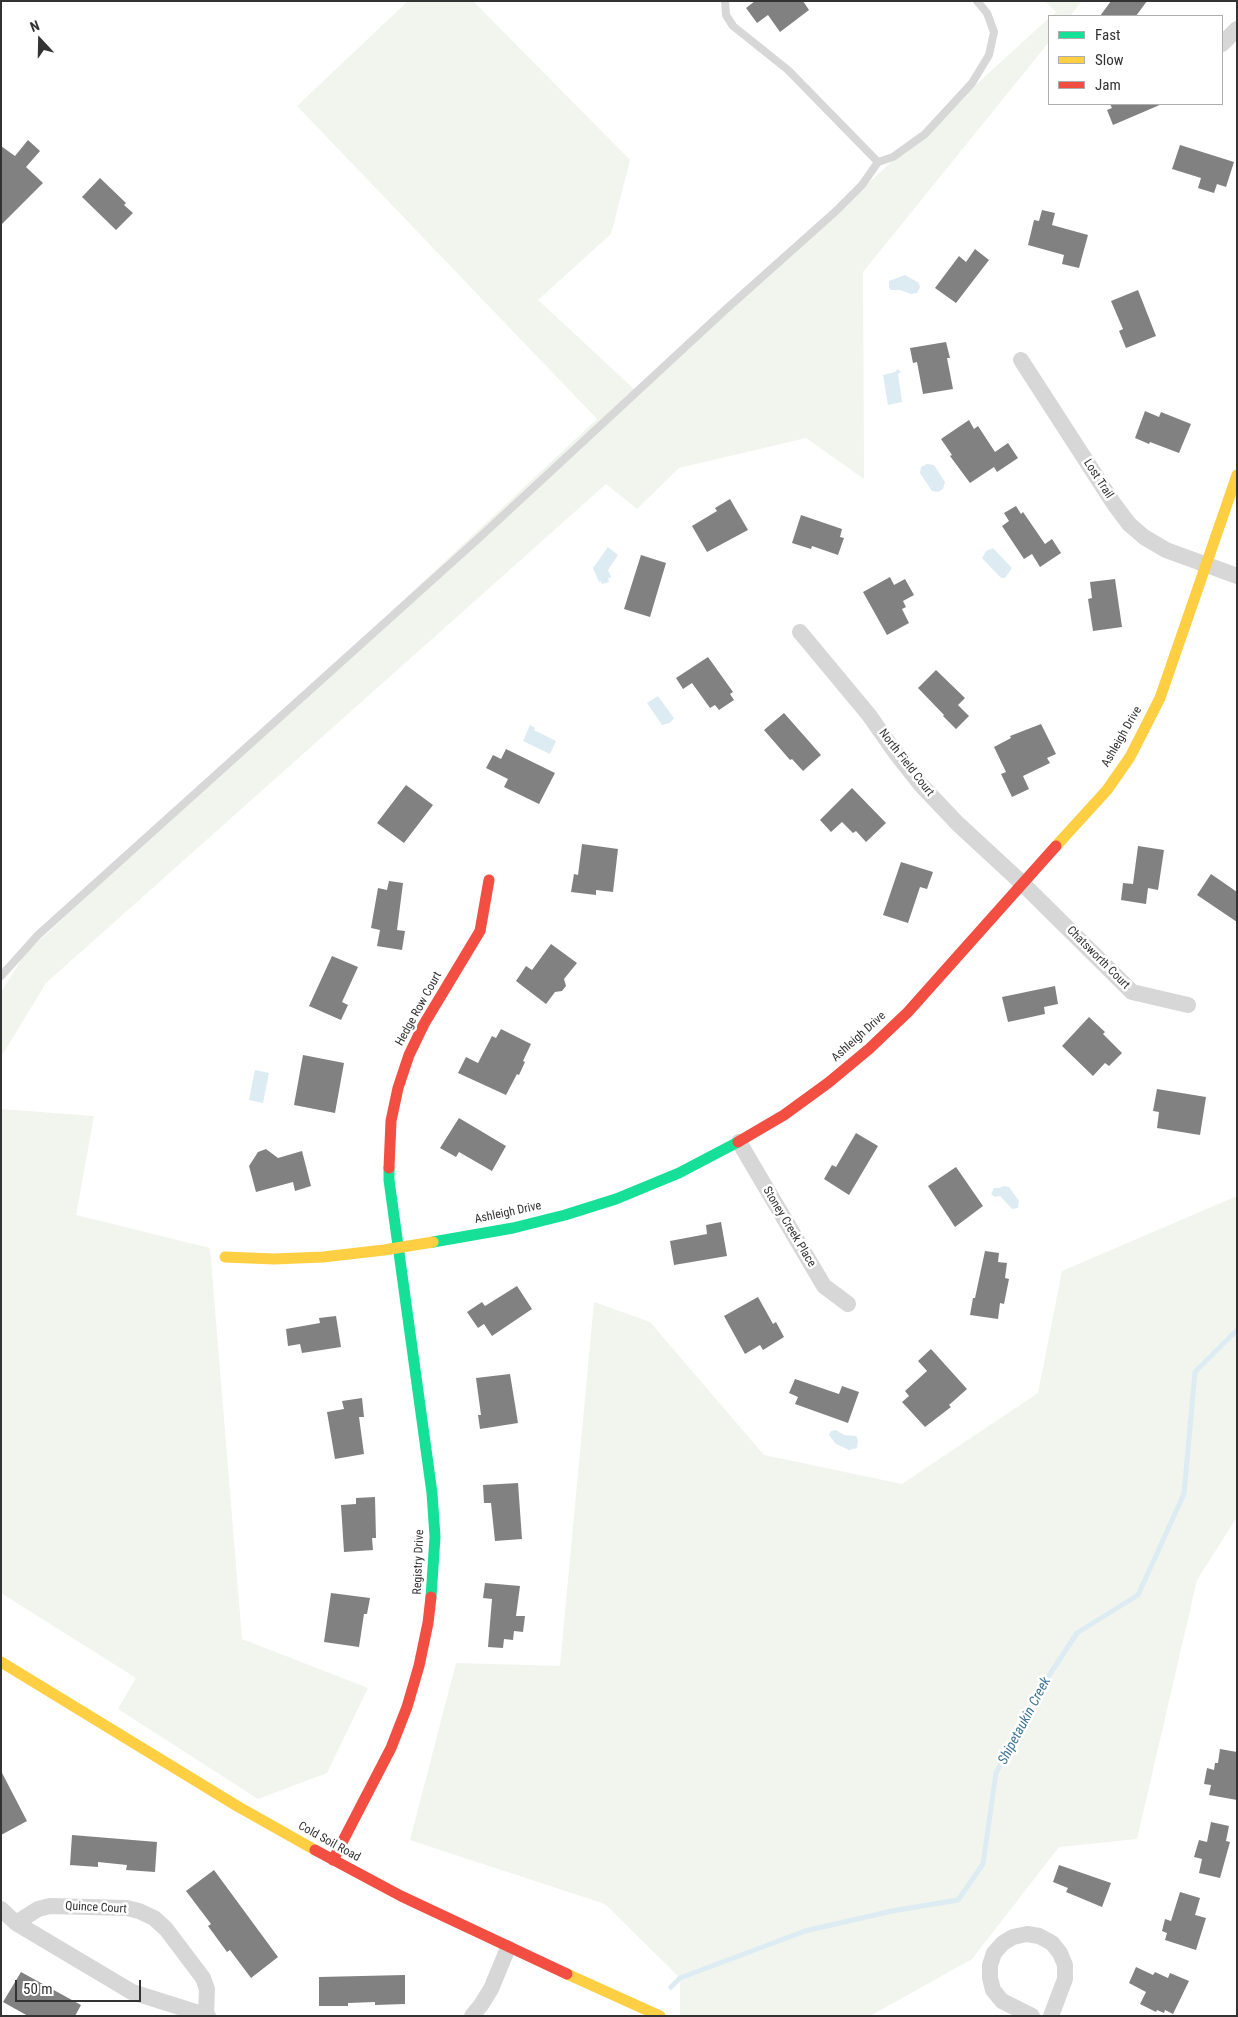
<!DOCTYPE html>
<style>
body{margin:0}
#map{position:relative;width:1238px;height:2017px;overflow:hidden;background:#fff;font-family:"Roboto Condensed",sans-serif}
canvas{display:block}
.frame{position:absolute;inset:0;border:2px solid #333;pointer-events:none}
.legend{position:absolute;left:1048px;top:15px;width:175px;height:90px;box-sizing:border-box;background:#fff;border:1px solid #adadad;margin:0;padding:6px 9px;list-style:none;font-size:15px;color:#333}
.legend li{display:flex;align-items:center;gap:10px;height:25px}
.legend b{width:25px;border:1px solid #adadad}
.north{position:absolute;left:15px;top:15px;width:50px;height:50px;-webkit-text-stroke:4px #fff;paint-order:stroke;rotate:339deg;font-size:14px;font-weight:700;line-height:20px;text-align:center;color:#333}
.north::after{content:'';display:block;margin:auto;width:18px;height:22px;background:#333;clip-path:polygon(50% 0,100% 100%,50% 72%,0 100%)}
.scale{position:absolute;left:15px;top:1980px;width:126px;height:22px;box-sizing:border-box;border:2px solid #333;border-top:0;padding-left:6px;font-size:15px;line-height:18px;white-space:nowrap;color:#333;-webkit-text-stroke:4px #fff;paint-order:stroke}
</style>
<div id="map">
<canvas width="1238" height="2017"></canvas>
<div class="frame"></div>
<ul class="legend">
<li><b style="height:6px;background:#16e098"></b>Fast</li>
<li><b style="height:6px;background:#ffcf43"></b>Slow</li>
<li><b style="height:6px;background:#f24e42"></b>Jam</li>
</ul>
<div class="north">N</div>
<div class="scale">50 m</div>
</div>
<script>
const c = document.querySelector('canvas').getContext('2d');
c.lineJoin = 'round';
function paint(path, color) { c.fillStyle = color; c.fill(path, 'evenodd'); }
const shape = rows => new Path2D(rows.map(r => 'M' + r).join(''));
function stroke(path, color, width, dash) { c.strokeStyle = color; c.lineWidth = width; c.lineCap = dash ? 'butt' : 'round'; c.setLineDash(dash || []); c.stroke(path); }
function label(font, color, halo, rows, align = 'center') {
  c.font = font + ' "Roboto Condensed",sans-serif'; c.lineWidth = 5; c.setLineDash([]); c.textBaseline = 'middle'; c.strokeStyle = halo; c.fillStyle = color; for (const [text, x, y, turn = 0] of rows) {
    c.save(); c.translate(x, y); c.rotate((+turn || 0) * Math.PI / 180); c.textAlign = isNaN(turn) ? turn : align; if (halo) c.strokeText(text, 0, 0); c.fillText(text, 0, 0); c.restore();
  }
}
const green = shape([
 [408,1,473,1,630,160,611,234,538,300,634,389,864,187,1049,18,1049,42,863,272,864,479,806,438,679,468,637,509,606,484,46,983,1,1057,1,992,25,954,597,419,297,106],
 [1045,1,1082,1,1070,16,1052,16,1056,12],
 [1,1109,94,1116,76,1215,210,1248,242,1639,368,1688,327,1773,258,1799,118,1709,136,1678,1,1593],
 [1237,1196,1237,1517,1197,1580,1137,1839,1059,1847,972,1959,870,2016,680,2016,680,1978,605,1904,410,1840,456,1663,560,1666,594,1302,650,1322,764,1455,902,1484,1038,1393,1062,1271]
]);
const water = shape([
 [905,275,919,283,920,287,917,293,911,294,900,290,891,290,889,288,889,281],
 [898,369,901,372,898,374,902,402,888,405,883,375,895,372],
 [927,464,934,465,945,482,943,489,938,492,932,491,920,473,921,467],
 [608,547,618,555,608,570,611,577,608,579,609,582,602,584,601,581,599,582,593,568],
 [993,548,1012,568,1005,578,1001,578,982,558,986,551],
 [658,696,674,718,670,723,662,725,647,703],
 [530,725,535,728,534,730,556,741,550,754,523,741],
 [255,1070,269,1073,263,1103,249,1100],
 [1004,1186,1009,1187,1019,1201,1018,1208,1012,1209,1000,1196,995,1197,991,1194,994,1188,999,1188],
 [836,1430,844,1435,856,1436,858,1440,857,1448,849,1450,836,1444,829,1435,831,1431]
]);
const stream = shape([
 [671,1987,680,1978,805,1931,892,1911,958,1900,983,1864,996,1773,1042,1686,1077,1633,1138,1595,1184,1494,1195,1372,1237,1330]
]);
const building = shape([
 [755,1,803,1,809,10,780,32,768,15,757,23,746,8],
 [1111,1,1147,1,1136,16,1100,16],
 [1110,104,1162,104,1113,125,1107,110,1112,108],
 [28,140,40,151,26,167,43,183,1,225,1,146,15,156],
 [1180,145,1234,162,1226,187,1217,184,1214,193,1198,188,1201,178,1172,169],
 [100,178,126,203,124,205,133,213,116,230,82,197],
 [1042,210,1055,213,1052,225,1088,235,1079,268,1062,264,1064,255,1028,245,1034,220,1039,221],
 [975,249,989,260,956,303,935,288,959,256,966,262],
 [1138,290,1156,336,1126,348,1119,331,1123,329,1111,301],
 [946,342,950,358,947,358,953,389,923,394,917,362,913,363,910,348],
 [1145,411,1159,417,1161,412,1191,424,1179,453,1150,442,1149,444,1135,438],
 [969,420,974,429,978,426,995,452,1008,443,1018,458,997,472,994,467,970,483,950,456,952,455,941,439],
 [730,499,748,530,707,552,692,526,717,511,715,508],
 [1016,506,1021,514,1023,512,1045,544,1052,539,1061,553,1040,567,1032,554,1024,559,1002,526,1009,521,1004,513],
 [801,515,842,529,840,537,844,538,838,555,812,546,811,549,792,543],
 [641,555,666,563,650,617,624,609],
 [890,577,894,585,905,579,914,595,903,601,906,607,902,609,909,623,887,635,863,592],
 [1115,579,1122,627,1093,631,1088,599,1092,598,1090,582],
 [708,657,733,692,730,694,734,700,719,710,715,705,710,708,692,683,683,689,676,678],
 [936,670,965,698,958,705,969,716,956,729,943,716,944,715,918,688],
 [784,713,821,755,803,771,792,759,790,760,764,730],
 [1041,724,1056,754,1047,758,1050,763,1023,776,1029,789,1012,797,1001,774,1006,772,994,747,1011,738,1010,736],
 [506,749,555,773,539,804,504,787,508,779,486,768,493,755,501,759],
 [406,785,433,805,404,843,377,823],
 [852,788,886,823,866,842,856,831,853,833,842,822,831,832,820,820],
 [582,844,618,849,613,892,596,890,596,895,571,892,574,874,578,875],
 [1138,846,1164,850,1158,890,1148,888,1146,904,1121,900,1123,883,1133,884],
 [901,862,933,872,927,889,920,887,908,923,883,915],
 [1211,874,1237,892,1237,922,1197,895],
 [389,881,403,883,397,930,405,931,402,950,377,946,380,930,371,928,378,888,387,890],
 [551,944,577,963,564,979,566,986,562,991,555,992,546,1004,516,981,526,966,532,970],
 [332,956,358,967,342,1002,348,1005,341,1020,309,1006],
 [1055,986,1058,1004,1044,1007,1045,1014,1008,1022,1002,997],
 [1089,1017,1105,1032,1103,1034,1122,1053,1109,1066,1105,1063,1093,1076,1062,1046],
 [501,1029,531,1044,523,1061,525,1062,519,1075,517,1074,506,1095,458,1073,466,1057,478,1063,492,1036,496,1038],
 [303,1055,344,1063,335,1113,294,1105],
 [1157,1089,1206,1097,1200,1135,1157,1128,1159,1112,1153,1111],
 [459,1118,506,1146,492,1171,459,1152,456,1157,440,1148],
 [856,1133,878,1146,849,1195,824,1179,832,1165,836,1167],
 [266,1149,278,1158,302,1151,311,1186,295,1191,293,1182,256,1192,249,1166,258,1152],
 [956,1167,983,1206,955,1227,928,1186],
 [721,1222,727,1256,674,1265,670,1241,707,1234,706,1225],
 [985,1251,999,1253,998,1262,1007,1263,1005,1278,1009,1279,1004,1304,1000,1303,998,1319,970,1315,973,1298,975,1298],
 [517,1286,532,1309,492,1336,484,1324,478,1328,467,1312,482,1302,485,1306],
 [758,1297,773,1324,776,1322,784,1337,763,1350,760,1345,745,1354,724,1316],
 [336,1316,341,1347,302,1353,300,1344,288,1346,286,1329,320,1323,319,1318],
 [931,1349,967,1389,949,1405,951,1407,925,1427,902,1402,909,1396,905,1391,927,1371,918,1361],
 [510,1374,518,1423,480,1429,478,1415,481,1415,476,1378],
 [795,1379,839,1394,842,1386,859,1392,848,1423,795,1404,798,1397,789,1393],
 [362,1398,364,1417,359,1417,364,1454,335,1459,327,1412,344,1409,342,1401],
 [518,1483,522,1539,495,1541,491,1503,484,1503,483,1485],
 [375,1497,376,1538,372,1538,373,1550,344,1552,341,1505,356,1504,356,1498],
 [485,1583,520,1586,516,1616,525,1616,523,1632,514,1631,513,1640,504,1639,503,1648,488,1647,492,1599,483,1598],
 [331,1593,370,1598,367,1614,364,1614,359,1647,324,1642],
 [1220,1749,1237,1752,1237,1800,1209,1795,1211,1785,1204,1784,1207,1768,1214,1770,1215,1763,1218,1763],
 [1,1771,27,1821,1,1835],
 [1211,1822,1229,1826,1226,1841,1230,1842,1220,1878,1199,1873,1202,1859,1194,1857,1199,1840,1207,1842],
 [72,1835,157,1842,155,1872,126,1870,127,1865,98,1862,98,1867,70,1865],
 [1059,1865,1111,1883,1102,1907,1066,1892,1068,1888,1053,1882],
 [214,1870,278,1957,251,1978,230,1950,227,1952,208,1926,211,1924,186,1891],
 [1180,1892,1200,1898,1195,1915,1206,1918,1196,1950,1165,1940,1167,1933,1162,1931,1165,1919,1171,1921],
 [1136,1967,1153,1975,1155,1972,1168,1978,1170,1973,1189,1981,1173,2014,1165,2010,1164,2013,1157,2010,1156,2012,1140,2004,1146,1992,1129,1983],
 [21,1972,81,2005,75,2016,28,2016,3,2002],
 [405,1975,405,2004,375,2005,375,2002,348,2003,348,2006,319,2006,319,1977]
]);
const lane = shape([
 [725,1,726,15,733,26,788,70,878,162],
 [1,976,38,935,480,537,724,311,836,211,862,185,878,162,893,157,925,134,972,83,989,55,994,32,987,13,977,1]
]);
const street = shape([
 [1222,44,1237,29],
 [1021,360,1114,504,1129,524,1144,537,1166,550,1237,576],
 [800,632,869,715,895,752,921,785,958,824,1023,884,1132,992,1188,1005],
 [739,1142,824,1286,848,1304],
 [1,1909,16,1923,132,1992,208,2016],
 [16,1923,38,1909,50,1906,127,1908,139,1911,154,1918,166,1929,203,1978,207,1989,206,2015],
 [472,2016,481,2005,491,1989,508,1948],
 [1032,2016,1002,2001,993,1990,990,1978,990,1965,994,1953,1003,1943,1013,1937,1027,1934,1039,1936,1052,1943,1060,1953,1065,1965,1065,1979,1051,2016]
]);
const fast = shape([
 [389,1168,389,1180,432,1493,435,1537,431,1597],
 [433,1242,513,1228,565,1215,616,1199,679,1173,738,1142]
]);
const slow = shape([
 [1056,846,1107,790,1130,757,1160,698,1237,475],
 [225,1257,274,1259,323,1257,384,1250,433,1242],
 [1,1662,237,1806,315,1850],
 [567,1974,660,2016]
]);
const jam = shape([
 [738,1142,784,1115,828,1083,869,1049,908,1012,1056,846],
 [389,1168,391,1121,398,1088,409,1055,424,1024,480,931,489,880],
 [315,1850,401,1896,567,1974],
 [333,1860,391,1748,407,1707,419,1666,428,1623,431,1597]
]);
const streetNames = [
 ["Lost Trail",1098,479,57],
 ["Ashleigh Drive",1122,737,-60],
 ["North Field Court",906,763,52],
 ["Chatsworth Court",1098,958,45],
 ["Hedge Row Court",419,1009,-61],
 ["Ashleigh Drive",859,1037,-42],
 ["Ashleigh Drive",508,1213,-12],
 ["Stoney Creek Place",789,1227,59],
 ["Registry Drive",419,1562,-88],
 ["Cold Soil Road",329,1842,29],
 ["Quince Court",96,1908,3]
];
const waterNames = [
 ["Shipetaukin Creek",1025,1721,-62]
];
paint(green, '#f1f5ed');
paint(water, '#ddebf3');
stroke(stream, '#ddebf3', 5);
paint(building, '#818181');
stroke(lane, '#d7d7d7', 8);
stroke(street, '#d7d7d7', 16);
stroke(fast, '#16e098', 11);
stroke(slow, '#ffcf43', 11);
stroke(jam, '#f24e42', 11);
label('12px', '#333', '#fff', streetNames);
label('italic 14px', '#3f7597', '#fff', waterNames);
</script>
